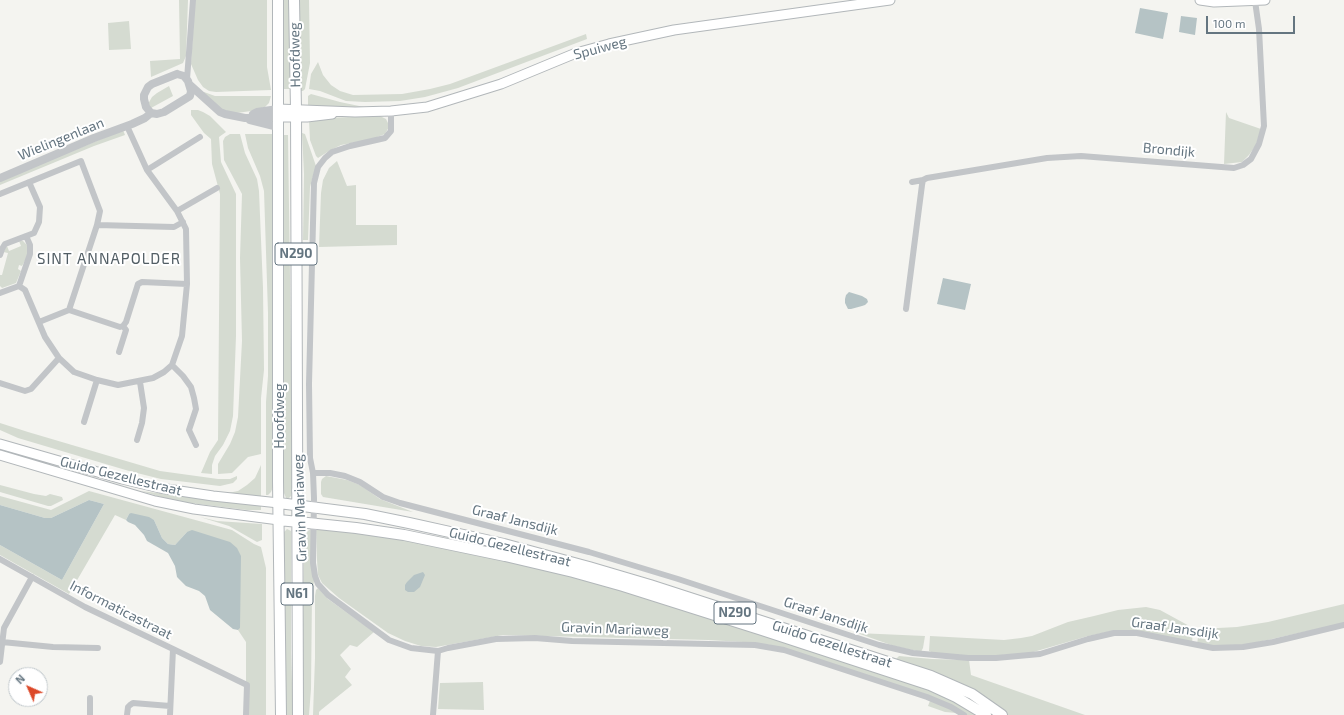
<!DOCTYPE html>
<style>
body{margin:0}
#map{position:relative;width:1344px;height:715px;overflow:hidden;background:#f4f4f0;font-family:"Exo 2",sans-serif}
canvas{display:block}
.north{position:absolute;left:8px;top:667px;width:40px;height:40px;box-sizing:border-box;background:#fff;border:1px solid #c1c8cc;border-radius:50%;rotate:315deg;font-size:11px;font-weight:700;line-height:16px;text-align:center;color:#647580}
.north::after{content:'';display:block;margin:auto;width:14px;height:18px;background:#dc4828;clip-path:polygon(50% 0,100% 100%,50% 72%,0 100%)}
.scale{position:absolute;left:1206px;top:16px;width:89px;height:18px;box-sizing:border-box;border:2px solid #647580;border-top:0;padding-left:5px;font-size:12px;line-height:14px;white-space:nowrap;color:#647580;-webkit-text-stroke:3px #fff;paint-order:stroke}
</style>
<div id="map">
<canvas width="1344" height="715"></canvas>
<div class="north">N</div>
<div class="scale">100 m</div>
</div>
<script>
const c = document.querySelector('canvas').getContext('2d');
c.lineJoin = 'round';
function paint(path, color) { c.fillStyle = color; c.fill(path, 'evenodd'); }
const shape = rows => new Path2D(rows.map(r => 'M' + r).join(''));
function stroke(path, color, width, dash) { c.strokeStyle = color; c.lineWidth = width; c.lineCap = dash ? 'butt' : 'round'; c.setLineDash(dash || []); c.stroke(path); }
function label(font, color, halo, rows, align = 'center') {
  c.font = font + ' "Exo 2",sans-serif'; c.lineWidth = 4; c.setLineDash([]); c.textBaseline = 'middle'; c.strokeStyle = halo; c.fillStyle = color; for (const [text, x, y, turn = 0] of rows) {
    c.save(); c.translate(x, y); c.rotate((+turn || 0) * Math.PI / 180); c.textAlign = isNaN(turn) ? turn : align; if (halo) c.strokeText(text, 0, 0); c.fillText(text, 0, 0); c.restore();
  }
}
const green = shape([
 [179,0,188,0,186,56,183,63,151,77,150,61,180,59],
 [195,0,267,0,267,67,271,90,216,92,209,91,203,87,198,80,191,64],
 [282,0,290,0,291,89,283,89],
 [300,0,309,0,310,63,305,89,303,91,299,91],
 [129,21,131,49,109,50,108,23],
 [586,34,587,39,458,88,425,97,400,101,365,102,346,101,320,91,309,89,311,74,318,62,323,75,331,85,340,91,353,95,402,94,430,89,450,84],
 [169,86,173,96,151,108,148,104,152,97,157,93],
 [204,92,215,96,271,96,269,103,265,107,251,111,230,114,226,113,201,93],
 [311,94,340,102,364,107,310,106,308,105,308,96],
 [191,110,198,110,203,112,210,116,226,132,219,137,221,162,236,194,236,336,233,416,230,431,223,445,215,456,212,465,212,474,201,473,210,452,218,440,220,194,212,164,211,139,204,133,191,115],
 [1226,112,1229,118,1261,129,1256,145,1249,155,1242,162,1224,164],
 [380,116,386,119,388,123,389,127,385,134,372,139,341,145,329,151,318,158,316,156,310,140,309,120,324,118],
 [123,130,125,135,94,146,0,185,0,181],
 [302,133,305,134,316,166,310,187,308,240,303,240,304,174],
 [230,134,240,134,245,153,257,179,259,191,263,288,264,370,261,398,261,454,248,457,232,473,218,474,218,464,230,444,235,432,238,417,242,341,240,258,242,194,224,160,223,141,225,137],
 [245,134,275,134,274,196,272,219,273,487,271,492,268,495,266,495,266,402,268,376,268,313,264,191,260,176,248,148],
 [284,135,288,135,293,489,291,496,288,499,286,498,284,493,282,304,283,136],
 [337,161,347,186,356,185,356,225,397,225,397,245,319,247,321,193,323,180,329,168],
 [19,241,23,241,28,246,28,251,26,259,22,266,19,265,18,269,21,271,16,283,2,288,0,286,0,275,2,275,8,253,3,252,7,246,9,251,21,246],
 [0,423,28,432,160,471,218,479,230,479,237,476,237,479,233,483,220,486,161,479,129,471,18,438,0,430],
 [261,465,261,497,228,493,238,491,247,485,255,478],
 [326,476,347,480,360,485,380,499,413,512,323,497,321,494,321,482,322,479],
 [0,485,34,494,46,496,50,494,62,497,63,500,51,506,48,506,0,492],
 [89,491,232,530,254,544,261,547,266,568,266,715,246,715,246,642,238,630,240,627,187,532,175,545,168,544,162,538,154,520,129,514,126,520,115,515,69,594,0,555,0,545,62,580,104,504,89,500,51,518,45,518,0,505,0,496,51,510],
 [141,491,258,505,261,506,261,510,247,510,190,503,161,497],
 [200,517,217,521,262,524,262,540,257,542,229,526],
 [287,529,291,531,291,652,293,715,285,715,283,539,284,532],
 [311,529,314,581,312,594,311,689,309,715,302,715,304,536,306,532],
 [316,529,361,531,547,569,658,601,933,690,980,715,960,715,957,713,945,712,928,706,931,698,771,645,743,642,708,640,503,635,436,647,421,646,405,641,388,633,339,598,322,583,318,575,317,560],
 [318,588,328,599,374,632,357,647,350,645,340,655,351,669,345,677,352,685,321,710,319,712,319,715,313,715,315,658,315,596,316,590],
 [1344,604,1344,623,1245,645,1221,647,1197,645,1199,629,1237,627,1268,622],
 [1146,607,1160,610,1193,628,1192,644,1112,631,1088,636,1030,653,988,656,936,654,929,651,930,636,1004,640,1021,638,1032,636,1068,622,1094,616,1118,610],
 [857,633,925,636,923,648,921,652,894,646],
 [899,656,932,659,969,660,971,675,1085,715,1008,715,992,703,895,660],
 [483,682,484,710,438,709,440,683]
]);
const water = shape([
 [1140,8,1168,13,1163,39,1135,33],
 [1181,16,1197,18,1195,35,1179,32],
 [943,278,971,284,965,310,937,304],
 [849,292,862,296,867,299,868,302,865,305,862,306,851,309,848,309,845,303,845,299,846,295],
 [89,500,104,504,62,580,0,545,0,505,45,518,51,518],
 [131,513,149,517,154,520,162,538,168,544,175,545,187,532,192,530,230,542,237,548,241,556,240,628,238,630,233,629,210,610,205,596,199,591,186,586,177,577,175,566,168,553,147,541,144,535,135,525,128,522,126,520,129,514],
 [423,572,425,575,420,587,414,592,408,592,405,590,405,585,407,582,414,575]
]);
const minor = shape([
 [187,79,193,0],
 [391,111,391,131,385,138,350,146,332,152,325,158,318,167,314,183,309,384,310,458,313,473,314,498,313,563,315,576,318,584,328,595,389,640,411,648,438,651,448,648,496,639,535,638,572,641,755,645,784,650,927,697,951,707,964,715],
 [147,170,200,137],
 [912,182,923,180],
 [0,194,81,161,100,211,97,225],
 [177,211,217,188],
 [0,255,2,249,5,244,34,233,39,222,40,207,29,182],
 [19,286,30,254,30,245,26,236],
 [0,293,19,286,25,290,45,337,59,358,74,372,97,380,118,385,153,378,164,372,172,365,182,336,187,284,186,229,177,211,147,170,127,126],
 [906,309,922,185,923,180,927,178,1047,158,1081,156,1234,168,1243,165,1251,159,1259,144,1264,126,1259,29,1255,1],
 [69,310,97,225,174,227,183,222],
 [39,322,69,310,120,327,123,326,126,322,138,284,142,282,187,284],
 [119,352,126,330,123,326],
 [172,365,183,376,191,387,194,398,196,409,189,430,196,445],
 [0,383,25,391,31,389,59,358],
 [84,422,97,380],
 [137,440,142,423,144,408,140,382],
 [313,473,330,473,345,476,360,482,383,497,400,503,589,552,678,579,879,645,913,653,968,658,996,658,1040,654,1088,639,1114,633,1137,633,1213,648,1243,647,1273,642,1344,625],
 [0,559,85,607,173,649,170,715],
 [2,642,53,647,98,648],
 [173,649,247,685,246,715],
 [0,662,4,628,32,577],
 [90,715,90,698],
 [127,715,128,707,130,705,133,703,170,706],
 [433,715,438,651]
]);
const tertiary = shape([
 [177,74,184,76,188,81,191,91,190,96,164,112,157,114,151,113,146,107,144,99,144,95,148,87,152,84,177,74],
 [190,85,220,112,225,114,245,118,278,117],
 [253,114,257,112,278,109],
 [250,120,278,127],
 [0,178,94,138,132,124,145,118,151,113]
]);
const secondary = shape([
 [1200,0,1214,2,1265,0],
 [278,109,355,112,391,111,427,107,501,84,576,53,609,44,674,30,890,0],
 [278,117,307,117,332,114],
 [0,444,122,479,160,488,213,496,279,503],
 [0,455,155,501,194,509,279,520]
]);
const primary = shape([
 [278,0,278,481,281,715],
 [294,0,296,109,298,715],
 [279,503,365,514,409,523,504,544,589,567,650,585,931,676,972,694,1002,715],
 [279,520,356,528,404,535,505,556,573,572,623,586,762,630,930,685,956,697,986,715]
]);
const shields = [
 [296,254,42],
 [297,594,32],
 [735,613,42]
];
const shieldNames = [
 ["N290",296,254],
 ["N61",297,594],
 ["N290",735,613]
];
const streetNames = [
 ["Spuiweg",600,48,-15],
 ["Hoofdweg",295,55,-91],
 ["Wielingenlaan",61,139,-22],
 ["Brondijk",1169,150,5],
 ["Hoofdweg",279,416,-90],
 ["Guido Gezellestraat",121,476,14],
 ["Gravin Mariaweg",300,508,-92],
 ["Graaf Jansdijk",515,520,14],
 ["Guido Gezellestraat",510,547,14],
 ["Informaticastraat",121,610,27],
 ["Graaf Jansdijk",826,615,18],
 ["Graaf Jansdijk",1175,628,8],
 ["Gravin Mariaweg",615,629,2],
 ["Guido Gezellestraat",832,644,18]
];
const neighbourhoodNames = [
 ["SINT ANNAPOLDER",109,259]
];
paint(green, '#d5dbd1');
paint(water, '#b5c3c5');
stroke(secondary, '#b2b7ba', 11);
stroke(primary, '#b2b7ba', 12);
stroke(minor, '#c2c5c8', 6);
stroke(tertiary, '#c2c5c8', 8);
stroke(secondary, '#fff', 9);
stroke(primary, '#fff', 10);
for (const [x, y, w] of shields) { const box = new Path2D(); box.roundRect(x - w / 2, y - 11, w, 22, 3); c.fillStyle = '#fff'; c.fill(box); stroke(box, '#647580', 1); }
label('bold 13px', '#647580', null, shieldNames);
label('14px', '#647580', '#fff', streetNames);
c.letterSpacing = '1px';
label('15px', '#525e65', '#fff', neighbourhoodNames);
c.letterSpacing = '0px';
</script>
